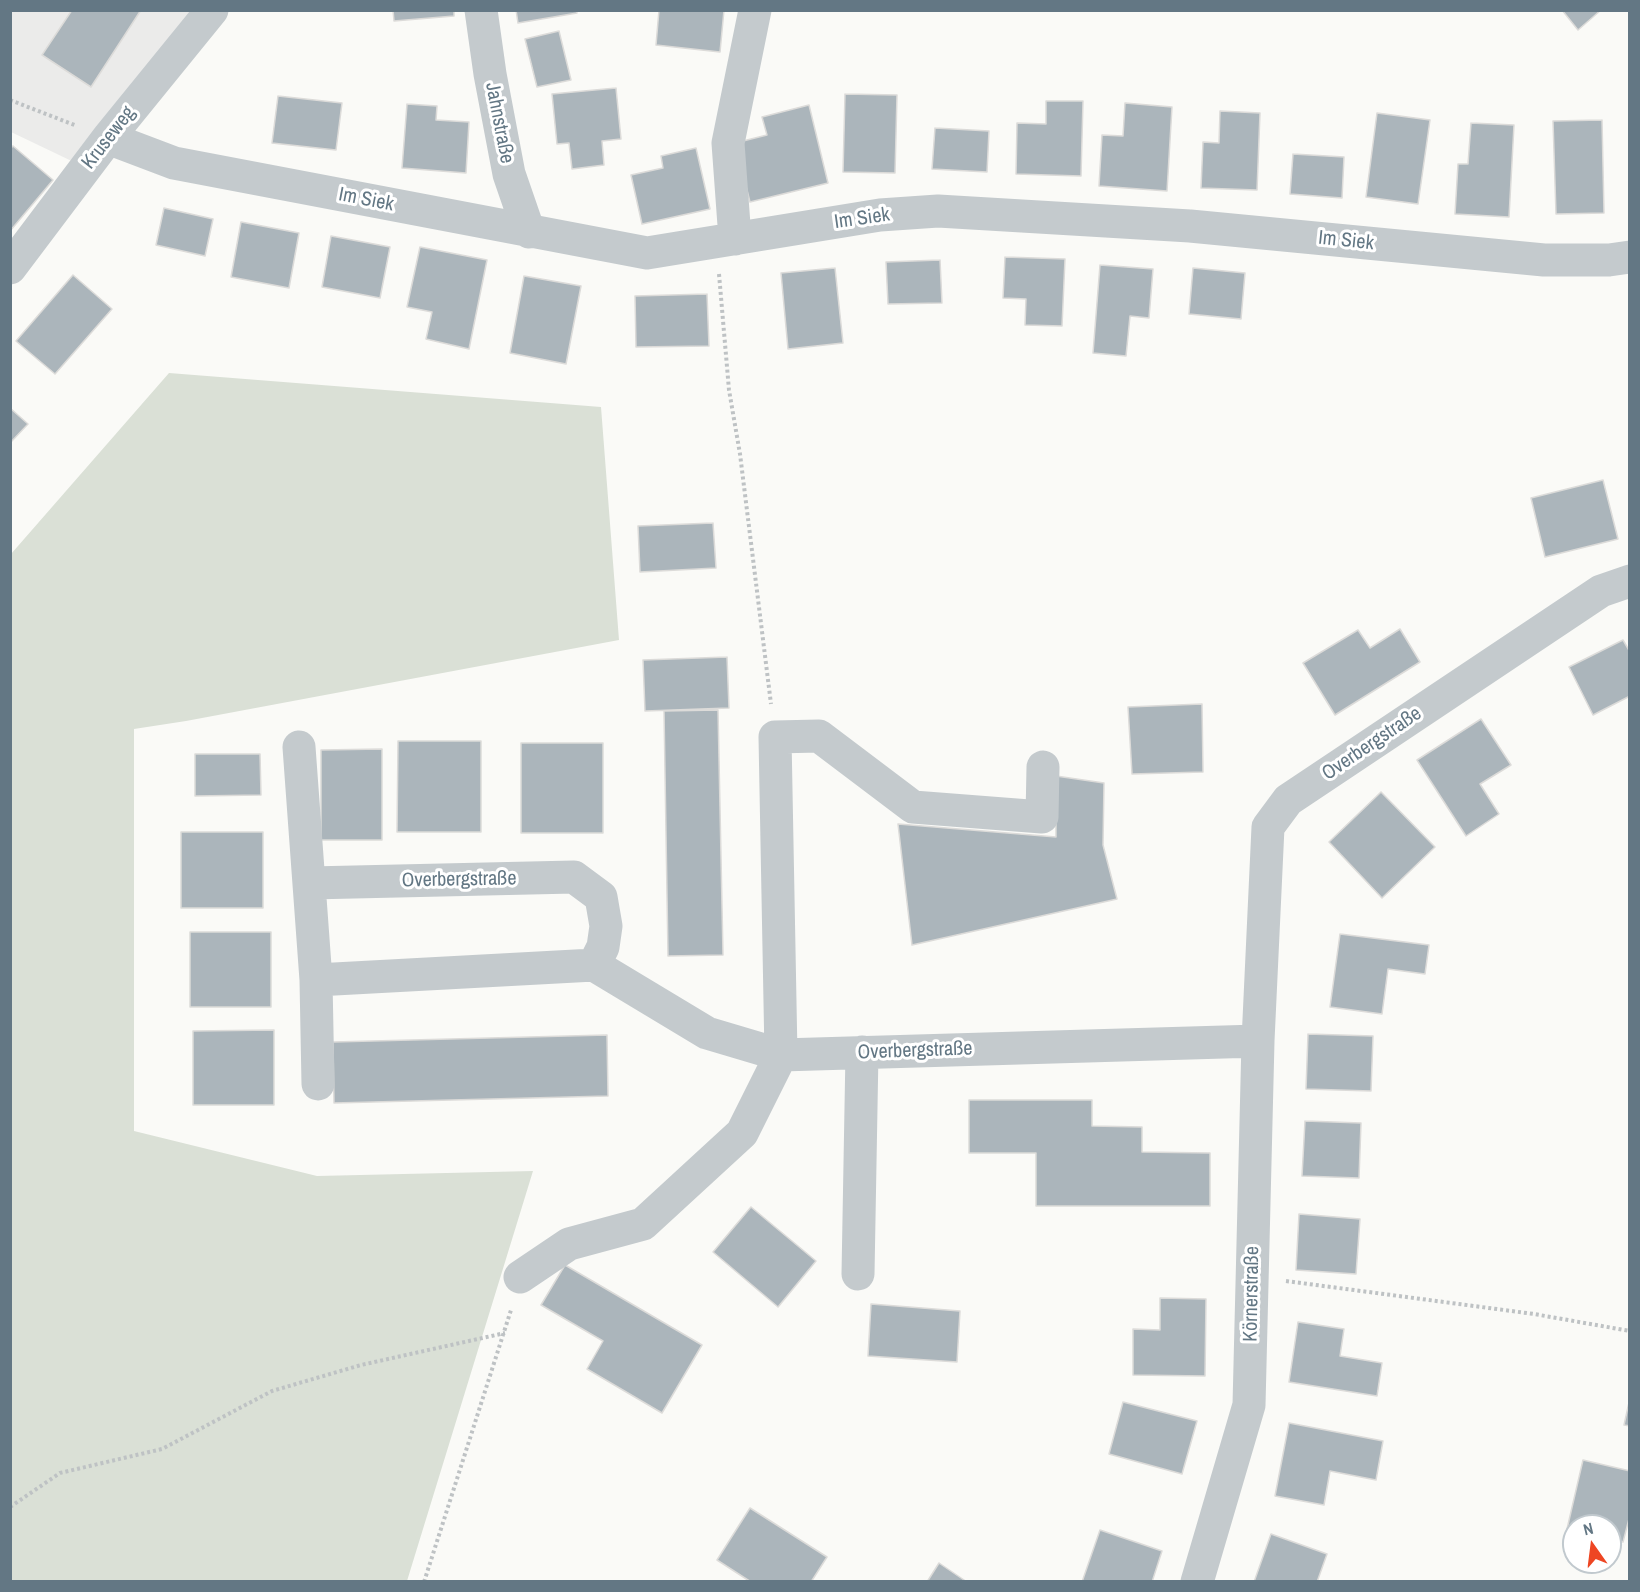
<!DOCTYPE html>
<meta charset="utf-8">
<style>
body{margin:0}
#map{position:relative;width:1640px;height:1592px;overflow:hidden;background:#fafaf7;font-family:"Archivo Narrow",sans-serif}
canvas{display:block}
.frame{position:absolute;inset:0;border:12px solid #637784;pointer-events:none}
.north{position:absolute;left:1562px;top:1514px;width:60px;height:60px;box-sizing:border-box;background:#fff;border:2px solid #c1c9ce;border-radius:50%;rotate:346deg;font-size:16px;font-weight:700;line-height:24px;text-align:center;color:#637784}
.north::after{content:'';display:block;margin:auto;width:21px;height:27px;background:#ee4623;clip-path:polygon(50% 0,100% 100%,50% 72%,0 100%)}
</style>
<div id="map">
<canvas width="1640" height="1592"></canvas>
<div class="frame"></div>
<div class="north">N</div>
</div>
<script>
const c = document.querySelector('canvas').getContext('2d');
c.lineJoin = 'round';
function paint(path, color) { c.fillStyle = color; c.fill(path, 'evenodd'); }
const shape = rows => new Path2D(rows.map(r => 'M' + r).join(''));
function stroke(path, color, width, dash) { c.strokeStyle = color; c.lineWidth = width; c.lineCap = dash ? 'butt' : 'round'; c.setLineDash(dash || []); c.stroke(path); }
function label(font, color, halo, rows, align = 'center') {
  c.font = font + ' "Archivo Narrow",sans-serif'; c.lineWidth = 6; c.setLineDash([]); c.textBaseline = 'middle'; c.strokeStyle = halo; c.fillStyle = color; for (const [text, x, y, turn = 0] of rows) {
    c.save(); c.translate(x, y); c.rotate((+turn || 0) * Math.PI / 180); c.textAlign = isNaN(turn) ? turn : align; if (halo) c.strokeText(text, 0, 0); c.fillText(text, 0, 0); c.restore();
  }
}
const built = shape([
 [11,11,190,11,80,165,11,132]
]);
const green = shape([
 [169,373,601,407,619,640,186,721,134,729,134,1131,317,1176,533,1171,407,1581,11,1581,11,554]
]);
const building = shape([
 [72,10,141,10,91,87,42,55,72,10],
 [393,10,454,10,454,16,394,21,393,10],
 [516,10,576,10,577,13,518,23,516,10],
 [659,10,724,10,720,52,656,45,659,10],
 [1562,10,1601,10,1578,30,1562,10],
 [559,31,571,80,537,87,525,39,559,31],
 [616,88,621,139,602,141,604,165,572,169,569,143,557,144,552,94,616,88],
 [845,94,897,95,895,173,843,172,845,94],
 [278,96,342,103,336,150,272,143,278,96],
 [1046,101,1083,101,1081,176,1016,174,1017,123,1046,124,1046,101],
 [1125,103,1172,107,1167,191,1099,186,1102,135,1123,136,1125,103],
 [407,104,437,106,436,120,469,122,466,173,402,168,407,104],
 [809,105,828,183,750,202,735,143,767,135,762,117,809,105],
 [1220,111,1260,113,1257,190,1201,188,1203,142,1219,143,1220,111],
 [1377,113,1430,120,1418,204,1366,197,1377,113],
 [1602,120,1604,213,1556,214,1553,121,1602,120],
 [1471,123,1514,125,1509,217,1455,214,1458,164,1468,164,1471,123],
 [935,128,989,131,987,172,932,169,935,128],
 [13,146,53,180,10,231,10,149,13,146],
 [696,148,710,209,642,224,631,175,663,168,661,156,696,148],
 [1293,154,1344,157,1342,198,1290,194,1293,154],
 [164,208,213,219,205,256,156,245,164,208],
 [241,222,299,233,289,288,231,277,241,222],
 [331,236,390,247,380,298,322,287,331,236],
 [420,247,487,260,469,349,426,339,432,312,407,307,420,247],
 [1005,257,1065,259,1062,326,1025,325,1026,299,1003,298,1005,257],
 [940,260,942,303,888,304,886,262,940,260],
 [1100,265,1153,269,1149,318,1130,316,1126,356,1093,353,1100,265],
 [835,268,843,343,788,349,781,273,835,268],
 [1193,268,1245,273,1241,319,1189,314,1193,268],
 [73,275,112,309,55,374,16,341,73,275],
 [524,276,581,286,566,364,510,353,524,276],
 [707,294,709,346,636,347,635,296,707,294],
 [10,408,28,424,10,443,10,408],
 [1603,480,1618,539,1545,557,1531,498,1603,480],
 [713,523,716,568,640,572,638,526,713,523],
 [1400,629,1420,662,1335,715,1303,663,1358,630,1370,648,1400,629],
 [1623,640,1630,652,1630,696,1593,715,1569,667,1623,640],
 [727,657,729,708,645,711,643,660,727,657],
 [1202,704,1203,772,1132,774,1128,707,1202,704],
 [718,710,723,955,668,956,664,711,718,710],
 [1481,719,1511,765,1480,784,1499,814,1466,836,1417,760,1481,719],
 [398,741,481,741,481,832,397,832,398,741],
 [521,743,603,743,603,833,521,833,521,743],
 [382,749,382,840,321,840,321,750,382,749],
 [195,754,260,754,261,795,195,796,195,754],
 [1056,776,1104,783,1103,845,1117,899,912,945,898,824,1056,837,1056,776],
 [1381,792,1435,847,1382,898,1329,842,1381,792],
 [181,832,263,832,263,908,181,908,181,832],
 [190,932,271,932,271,1007,190,1007,190,932],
 [1340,934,1429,945,1425,974,1388,969,1382,1014,1330,1007,1340,934],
 [274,1030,274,1105,193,1105,193,1031,274,1030],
 [1308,1034,1373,1036,1371,1091,1306,1089,1308,1034],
 [607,1035,608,1096,334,1103,333,1042,607,1035],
 [969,1100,1092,1100,1092,1126,1142,1127,1142,1152,1210,1153,1210,1206,1036,1206,1036,1153,969,1153,969,1100],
 [1305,1121,1361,1123,1359,1178,1302,1176,1305,1121],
 [751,1207,816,1261,778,1307,713,1252,751,1207],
 [1299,1214,1360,1219,1356,1274,1296,1270,1299,1214],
 [565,1265,702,1345,662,1413,587,1369,603,1341,541,1305,565,1265],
 [1160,1298,1206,1299,1205,1376,1133,1375,1133,1329,1160,1330,1160,1298],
 [871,1304,960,1311,957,1362,868,1356,871,1304],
 [1298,1322,1344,1329,1340,1356,1382,1363,1377,1396,1289,1382,1298,1322],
 [1630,1398,1630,1426,1624,1425,1630,1398],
 [1123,1402,1197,1421,1182,1474,1109,1454,1123,1402],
 [1289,1423,1383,1441,1376,1480,1330,1471,1324,1505,1275,1496,1289,1423],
 [1583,1460,1630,1471,1630,1515,1623,1542,1610,1539,1610,1526,1574,1526,1574,1530,1567,1529,1583,1460],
 [750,1508,827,1557,811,1582,751,1582,717,1560,750,1508],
 [1100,1530,1162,1551,1152,1582,1082,1582,1100,1530],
 [1271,1534,1327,1554,1317,1582,1254,1582,1271,1534],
 [939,1563,967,1582,927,1582,939,1563]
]);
const path = shape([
 [10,100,77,126],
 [719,274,729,390,740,454,771,704],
 [1286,1281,1534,1314,1630,1331],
 [10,1507,60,1473,162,1449,272,1391,361,1365,505,1333],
 [424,1582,511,1310]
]);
const minor = shape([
 [481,10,490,74,509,174,529,232],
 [108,138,174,163,647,253,880,215,938,211,1190,226,1544,260,1609,260,1630,257],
 [735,239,728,143,755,10],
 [10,268,108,138,212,10],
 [299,747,316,980,318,1084],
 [310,883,574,877,601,897,606,926,603,947,594,965],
 [316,980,594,965,707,1033,781,1055,1258,1041],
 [858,1274,862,1052],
 [520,1277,569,1244,643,1224,742,1133,781,1055,775,737,819,736,913,807,1042,817,1043,767],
 [1197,1582,1249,1405,1258,1041,1268,827,1288,800,1601,591,1630,581]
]);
const streetNames = [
 ["Jahnstraße",499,123,79],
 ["Kruseweg",109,138,-52],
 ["Im Siek",366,200,11],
 ["Im Siek",862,219,-8],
 ["Im Siek",1346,241,6],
 ["Overbergstraße",1372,744,-34],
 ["Overbergstraße",459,880,-1],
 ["Overbergstraße",915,1051,-2],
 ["Körnerstraße",1252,1294,-89]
];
paint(built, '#ebebea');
paint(green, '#dae0d6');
paint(building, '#abb5bb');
stroke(building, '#dcdbd9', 1.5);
stroke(path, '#bec2c4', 4, [3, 3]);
stroke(minor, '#c4cacd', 33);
label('20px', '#637784', '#fff', streetNames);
</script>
